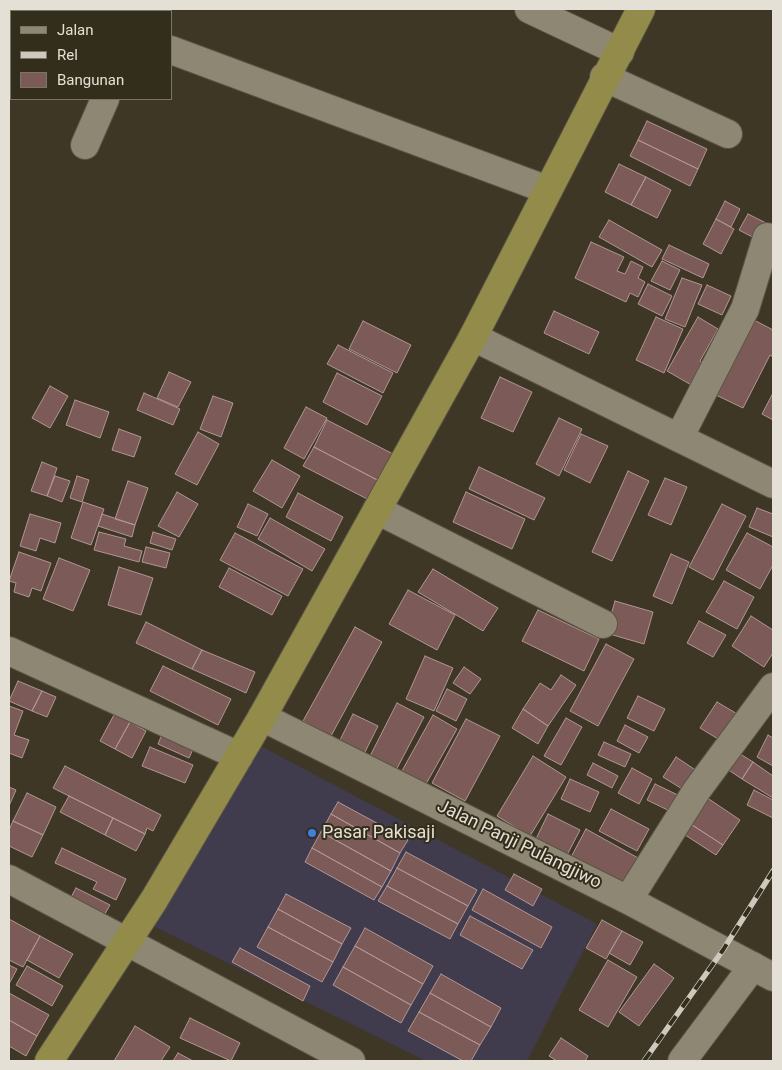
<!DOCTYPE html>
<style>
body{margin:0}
#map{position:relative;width:782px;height:1070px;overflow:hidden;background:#3e3725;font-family:Roboto,sans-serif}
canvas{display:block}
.frame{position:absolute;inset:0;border:10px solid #e4e0d5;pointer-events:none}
.legend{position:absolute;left:10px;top:10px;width:162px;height:90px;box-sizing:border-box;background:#332d1b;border:1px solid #7a7565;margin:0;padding:6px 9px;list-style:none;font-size:15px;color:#e4e0d5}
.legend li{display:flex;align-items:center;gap:10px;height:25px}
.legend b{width:25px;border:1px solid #7a7565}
</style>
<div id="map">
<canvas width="782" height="1070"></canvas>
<div class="frame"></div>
<ul class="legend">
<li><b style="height:6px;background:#8e8773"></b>Jalan</li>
<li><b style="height:6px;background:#cdc9bd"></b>Rel</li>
<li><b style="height:14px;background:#7b5a58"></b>Bangunan</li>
</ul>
</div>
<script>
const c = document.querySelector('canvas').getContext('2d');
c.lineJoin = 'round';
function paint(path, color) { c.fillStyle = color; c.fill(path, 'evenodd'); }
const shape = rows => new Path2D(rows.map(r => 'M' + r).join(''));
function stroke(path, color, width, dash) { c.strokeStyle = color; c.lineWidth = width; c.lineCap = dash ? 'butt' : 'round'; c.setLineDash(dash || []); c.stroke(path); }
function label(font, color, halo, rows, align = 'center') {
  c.font = font + ' Roboto,sans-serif'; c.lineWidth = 4; c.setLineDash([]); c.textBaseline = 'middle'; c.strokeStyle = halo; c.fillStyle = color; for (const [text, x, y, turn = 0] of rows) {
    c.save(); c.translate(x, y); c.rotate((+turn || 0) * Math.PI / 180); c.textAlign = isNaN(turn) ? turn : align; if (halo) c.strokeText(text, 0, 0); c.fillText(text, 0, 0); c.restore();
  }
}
const commercial = shape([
 [253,742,597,924,527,1061,426,1061,147,923]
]);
const building = shape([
 [647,121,707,149,698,169,638,140,647,121],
 [638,140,698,169,690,186,630,156,638,140],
 [619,164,646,177,631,205,605,192,619,164],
 [646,177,671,190,657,218,631,205,646,177],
 [725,201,740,209,731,227,716,219,725,201],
 [748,214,772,226,764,243,739,230,748,214],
 [716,219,734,229,721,254,703,244,716,219],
 [609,220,662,250,652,267,599,237,609,220],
 [591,242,624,257,617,271,625,274,631,261,643,267,638,278,645,282,638,297,630,293,626,302,575,278,591,242],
 [669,245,709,264,703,278,662,259,669,245],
 [662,261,680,270,670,290,651,281,662,261],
 [682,278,702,285,685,327,665,319,682,278],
 [648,284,672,296,662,316,638,304,648,284],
 [707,285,731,296,722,315,698,304,707,285],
 [554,311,599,332,589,354,544,333,554,311],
 [656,317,683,329,664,373,636,360,656,317],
 [698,317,718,329,700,361,713,369,700,390,667,371,698,317],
 [754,320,773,330,773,357,770,355,743,408,716,395,754,320],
 [363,321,411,345,397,373,349,349,363,321],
 [338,345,393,373,383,393,327,364,338,345],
 [169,372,191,382,178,407,157,398,169,372],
 [337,373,382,396,367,425,323,402,337,373],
 [500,377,532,392,513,432,481,418,500,377],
 [50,386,68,396,50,428,32,418,50,386],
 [144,393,180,409,173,425,137,410,144,393],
 [773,393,773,420,762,414,773,393],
 [213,396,233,403,221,437,200,429,213,396],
 [75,400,109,412,100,438,66,425,75,400],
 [306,407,327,418,304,459,284,448,306,407],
 [559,418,582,429,559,476,536,464,559,418],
 [327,420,397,456,383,483,314,447,327,420],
 [119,429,141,437,134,457,112,450,119,429],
 [198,432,219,444,197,485,175,474,198,432],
 [581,434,608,446,590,483,564,470,581,434],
 [314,447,383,483,373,502,303,466,314,447],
 [272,460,300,476,282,508,253,491,272,460],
 [42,462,57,468,47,496,31,491,42,462],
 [479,467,545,498,534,520,469,489,479,467],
 [628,471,649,481,612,561,592,552,628,471],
 [55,476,70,481,62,502,47,496,55,476],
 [77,476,89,480,82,502,70,498,77,476],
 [665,478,687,487,671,525,648,515,665,478],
 [128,481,148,488,135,525,115,519,128,481],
 [177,492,198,504,179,537,158,526,177,492],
 [466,492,525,519,512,549,453,522,466,492],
 [298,493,343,517,331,541,286,517,298,493],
 [83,502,104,509,91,545,71,538,83,502],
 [248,504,268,514,257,536,237,527,248,504],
 [722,504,746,516,713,580,689,567,722,504],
 [757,508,773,514,773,537,749,527,757,508],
 [30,514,61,523,55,543,40,538,36,551,20,546,30,514],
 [102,514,135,525,132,537,98,526,102,514],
 [270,518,325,549,312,571,258,539,270,518],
 [99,532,126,539,124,546,142,551,139,562,94,550,99,532],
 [153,532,176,539,172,550,150,543,153,532],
 [235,533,303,569,288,596,220,560,235,533],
 [747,533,773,547,773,565,760,589,726,570,747,533],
 [146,547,170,553,166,568,142,562,146,547],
 [19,552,51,563,41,591,32,588,29,597,14,592,16,583,9,581,19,552],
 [671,554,689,562,672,604,653,596,671,554],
 [59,558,90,570,73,611,43,599,59,558],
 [119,567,153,578,141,615,108,605,119,567],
 [229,568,282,596,272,615,219,587,229,568],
 [433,569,498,608,483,631,418,592,433,569],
 [724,581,754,597,737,629,706,612,724,581],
 [408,590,455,615,437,650,389,624,408,590],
 [615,601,653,612,644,644,606,633,615,601],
 [538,610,599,639,584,671,522,641,538,610],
 [751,616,773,630,773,653,764,667,732,646,751,616],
 [699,621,726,635,713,657,687,643,699,621],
 [146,622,202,650,192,669,136,643,146,622],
 [355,627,382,642,331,736,303,721,355,627],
 [606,644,634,659,598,726,570,711,606,644],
 [202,650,255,672,246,693,192,669,202,650],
 [425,656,453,668,434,711,406,699,425,656],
 [163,666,231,699,218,725,150,691,163,666],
 [464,667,481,679,470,694,453,683,464,667],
 [561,675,576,685,548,726,523,709,540,683,551,690,561,675],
 [18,681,42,691,32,711,9,701,18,681],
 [447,689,467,699,456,721,436,711,447,689],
 [42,691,56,697,47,717,32,711,42,691],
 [638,696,665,709,654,731,627,718,638,696],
 [717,702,739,715,723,742,700,728,717,702],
 [397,703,424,717,393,776,367,762,397,703],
 [9,706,23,711,14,735,29,740,22,758,9,753,9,706],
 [523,709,548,726,538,744,512,728,523,709],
 [115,713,130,722,115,749,100,741,115,713],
 [353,714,378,726,363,756,338,744,353,714],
 [433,715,457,729,422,791,398,778,433,715],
 [566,718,582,727,561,765,544,756,566,718],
 [466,719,500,736,465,801,432,783,466,719],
 [130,722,146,731,132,758,115,749,130,722],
 [625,725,648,737,639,753,617,741,625,725],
 [163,732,194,747,189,758,158,744,163,732],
 [768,735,773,738,773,766,757,757,768,735],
 [604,742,631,754,625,767,598,755,604,742],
 [150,747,193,765,185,783,142,766,150,747],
 [737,752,753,762,742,779,727,769,737,752],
 [533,756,566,777,530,836,497,816,533,756],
 [676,757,700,773,687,792,663,777,676,757],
 [753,762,773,776,773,798,742,779,753,762],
 [593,763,618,776,612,788,587,775,593,763],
 [65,766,161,815,153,831,147,828,145,834,53,788,65,766],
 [632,768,652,779,639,804,618,793,632,768],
 [570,779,599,792,590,812,561,799,570,779],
 [655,784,684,798,676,814,647,800,655,784],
 [9,787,16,790,9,806,9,787],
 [754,790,773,800,773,818,747,805,754,790],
 [27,793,56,807,43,835,13,821,27,793],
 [703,795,740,820,723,845,686,821,703,795],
 [69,796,113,818,105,835,60,812,69,796],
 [338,802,408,840,400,853,331,814,338,802],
 [611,809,649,829,637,851,599,831,611,809],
 [331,814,400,853,391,871,321,832,331,814],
 [548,814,580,830,567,855,536,839,548,814],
 [113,818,145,834,136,851,105,835,113,818],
 [13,821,43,835,32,857,9,846,9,830,13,821],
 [686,821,723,845,716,855,679,831,686,821],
 [586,829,647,863,631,892,570,859,586,829],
 [321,832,391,871,382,887,312,848,321,832],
 [62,848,126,879,116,900,93,889,97,882,55,863,62,848],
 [312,848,382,887,374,900,305,862,312,848],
 [406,852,477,890,468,906,397,868,406,852],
 [397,868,468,906,458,924,387,886,397,868],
 [514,874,542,889,533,906,505,890,514,874],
 [387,886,458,924,450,939,378,901,387,886],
 [76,888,110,905,102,919,69,901,76,888],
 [483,889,552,927,541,948,472,910,483,889],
 [286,894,351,928,342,944,278,909,286,894],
 [278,909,342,944,333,962,268,927,278,909],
 [470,916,533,950,522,969,460,935,470,916],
 [9,919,40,936,23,967,9,960,9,919],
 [602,920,622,931,606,959,586,948,602,920],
 [268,927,333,962,322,982,257,947,268,927],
 [365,928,433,966,423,984,355,946,365,928],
 [622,931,643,942,630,965,609,953,622,931],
 [40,936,73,954,59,978,27,960,40,936],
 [355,946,423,984,411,1005,343,967,355,946],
 [240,948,310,986,303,1001,232,962,240,948],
 [608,960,637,977,608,1027,579,1010,608,960],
 [654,964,674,978,639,1026,619,1012,654,964],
 [9,965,17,969,9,984,9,965],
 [27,966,63,986,52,1006,16,985,27,966],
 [343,967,411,1005,401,1023,333,985,343,967],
 [441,974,501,1008,491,1027,430,993,441,974],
 [9,993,49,1015,37,1036,9,1020,9,993],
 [430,993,491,1027,480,1045,419,1012,430,993],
 [419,1012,480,1045,471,1061,463,1061,408,1031,419,1012],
 [190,1018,240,1043,231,1061,180,1038,190,1018],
 [9,1020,37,1036,26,1056,9,1046,9,1020],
 [135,1026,170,1047,161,1061,114,1061,135,1026],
 [561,1038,588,1056,585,1061,557,1061,549,1056,561,1038],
 [178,1053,193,1061,173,1061,178,1053]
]);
const minor = shape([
 [59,9,66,11],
 [529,9,620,52],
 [171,50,548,190],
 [604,77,728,134],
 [85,145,105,99],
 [473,337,773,484],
 [679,438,745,309,767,237],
 [377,510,603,624],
 [9,651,239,756],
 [262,717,628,900,773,977],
 [9,879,351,1061],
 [628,900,697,790,773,687],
 [682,1061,753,966]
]);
const trunk = shape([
 [49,1061,154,900,262,717,473,337,641,9]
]);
const rail = shape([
 [644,1061,723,950,773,871]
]);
const markers = [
 [312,833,5,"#3f7fe0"]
];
const poiNames = [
 ["Pasar Pakisaji",322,833]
];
const streetNames = [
 ["Jalan Panji Pulangjiwo",519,845,26]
];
paint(commercial, '#403c4e');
paint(building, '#7b5a58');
stroke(building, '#b09694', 1);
stroke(minor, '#5a5445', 30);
stroke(trunk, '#5a5445', 30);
stroke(minor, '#8e8773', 28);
stroke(trunk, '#928b4a', 28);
stroke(rail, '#cdc9bd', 5.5);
stroke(rail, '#332d1b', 4, [11]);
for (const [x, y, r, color] of markers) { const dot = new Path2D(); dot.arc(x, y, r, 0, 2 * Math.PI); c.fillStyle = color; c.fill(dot); stroke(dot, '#332d1b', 2); }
label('18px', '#e4e0d5', '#332d1b', poiNames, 'left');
label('18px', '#e4e0d5', '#332d1b', streetNames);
</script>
